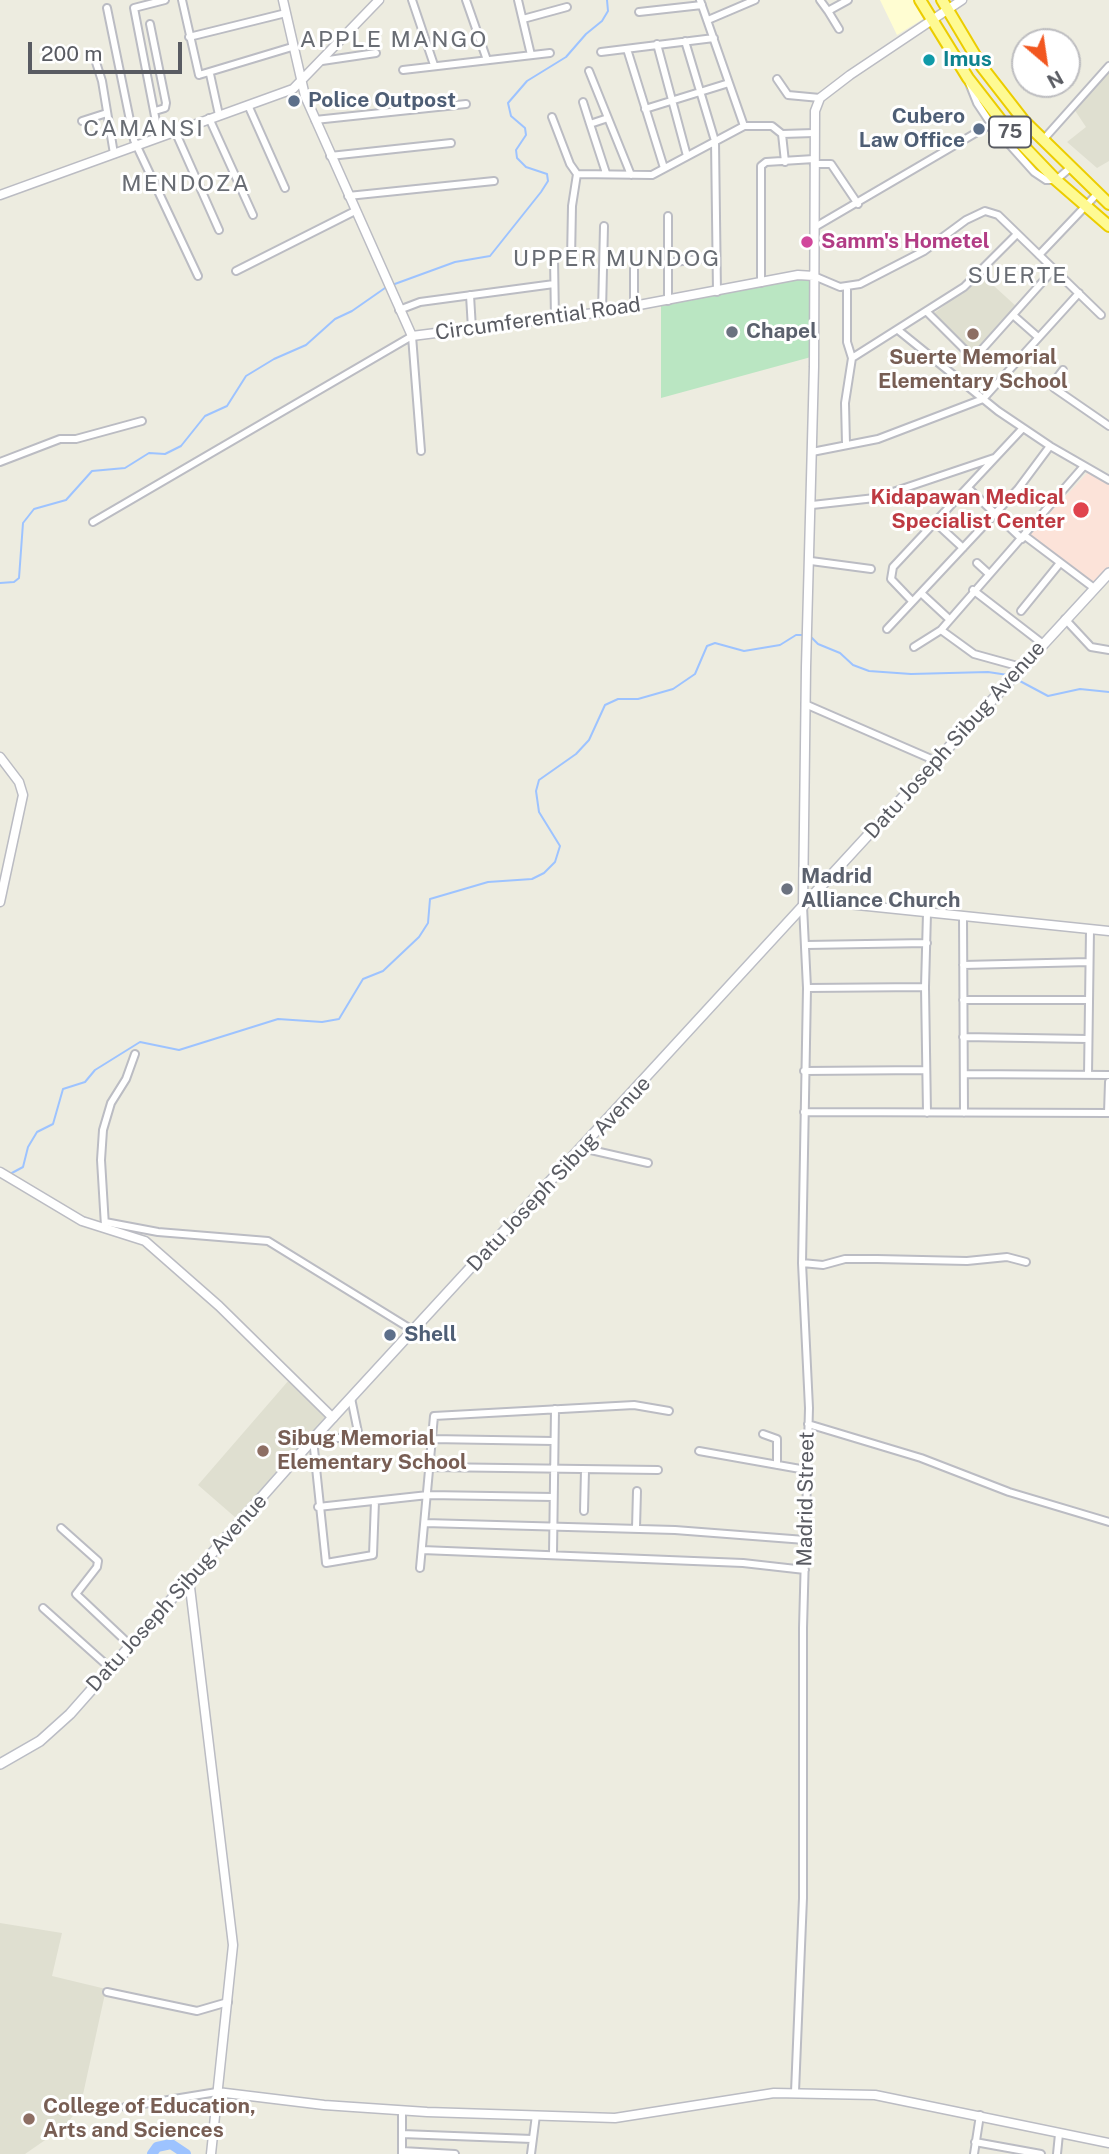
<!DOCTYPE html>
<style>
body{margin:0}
#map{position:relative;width:1109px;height:2154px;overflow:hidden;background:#edece0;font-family:"Public Sans",sans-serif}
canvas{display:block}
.north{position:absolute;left:1011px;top:28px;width:70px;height:70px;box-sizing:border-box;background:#fff;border:2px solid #bdbdc0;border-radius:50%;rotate:151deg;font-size:19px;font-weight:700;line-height:28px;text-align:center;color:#595b62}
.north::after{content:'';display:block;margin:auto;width:24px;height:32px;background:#f25720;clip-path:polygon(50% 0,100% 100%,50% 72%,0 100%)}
.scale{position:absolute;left:28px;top:42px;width:154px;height:32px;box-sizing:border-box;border:4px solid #595b62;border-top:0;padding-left:9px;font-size:21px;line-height:24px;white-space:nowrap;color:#595b62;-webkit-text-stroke:5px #fff;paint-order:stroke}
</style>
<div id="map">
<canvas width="1109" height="2154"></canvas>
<div class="north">N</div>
<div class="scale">200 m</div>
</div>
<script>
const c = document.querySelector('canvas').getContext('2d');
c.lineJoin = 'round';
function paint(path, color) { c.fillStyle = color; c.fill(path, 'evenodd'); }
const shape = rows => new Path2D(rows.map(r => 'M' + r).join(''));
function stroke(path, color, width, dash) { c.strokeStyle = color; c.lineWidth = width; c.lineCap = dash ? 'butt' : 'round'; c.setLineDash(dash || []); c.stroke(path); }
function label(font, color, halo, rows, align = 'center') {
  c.font = font + ' "Public Sans",sans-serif'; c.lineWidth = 6; c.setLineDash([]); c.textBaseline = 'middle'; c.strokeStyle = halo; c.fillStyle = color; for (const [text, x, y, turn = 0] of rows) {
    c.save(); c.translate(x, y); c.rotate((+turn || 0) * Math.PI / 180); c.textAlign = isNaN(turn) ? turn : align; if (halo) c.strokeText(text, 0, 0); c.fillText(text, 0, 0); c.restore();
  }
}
const commercial = shape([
 [880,0,914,0,923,19,897,35]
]);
const education = shape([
 [1109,72,1109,161,1097,168,1067,142,1086,127,1074,109],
 [983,276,1017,307,975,353,933,314],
 [289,1380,329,1418,236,1518,198,1485],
 [0,1923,62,1933,52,1976,106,1989,82,2099,76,2112,64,2127,25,2154,0,2154]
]);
const medical = shape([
 [1090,470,1109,482,1109,566,1094,583,1028,537]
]);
const green = shape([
 [801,279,810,279,811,357,661,398,661,306]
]);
const stream = shape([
 [392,285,455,262,490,256,541,192,548,181,547,174,526,167,517,158,516,150,526,135,525,128,511,116,508,103,527,81,566,57,586,34,602,21,608,11,607,0],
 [0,583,14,582,19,578,23,523,34,509,66,500,92,471,125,468,149,453,165,454,181,446,205,416,227,406,246,376,274,359,306,345,335,319,352,311,385,288],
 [811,637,818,644,840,653,853,665,869,671,911,674,988,672,1008,675],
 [1018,680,1048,696,1080,689,1109,692],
 [10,1174,23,1167,28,1147,37,1132,53,1124,63,1089,85,1082,95,1070,140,1042,179,1050,278,1019,322,1022,339,1019,363,979,383,971,419,937,428,923,430,899,488,882,532,879,544,873,555,862,560,846,539,812,536,791,539,780,576,754,589,740,605,705,618,699,638,699,673,689,695,674,707,646,715,643,744,651,780,645,796,635,804,635]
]);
const river = shape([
 [152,2154,157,2147,171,2144,186,2154]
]);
const minor = shape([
 [182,0,199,75,292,47],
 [412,0,434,65],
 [466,0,487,60],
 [518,0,531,55],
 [700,0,744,126],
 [820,0,828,11,848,0],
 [107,8,134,140,198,276],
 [828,11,839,29],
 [639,12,702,5],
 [523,19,567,7],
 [708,20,755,0],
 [150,24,166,103,165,108,155,111],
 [189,37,286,13],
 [685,41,715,141,717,292],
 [657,44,687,156],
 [627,49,664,168],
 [601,52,714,38],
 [93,53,102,81,114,154],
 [322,61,376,53],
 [403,70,550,53],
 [589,71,631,175],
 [210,74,219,115],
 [777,79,788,95,820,98],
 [969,83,977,103,991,124,1034,172,1046,180,1056,180,1070,168],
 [583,102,590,124],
 [248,105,285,188],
 [645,109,729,83],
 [552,117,570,164,577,174,572,206,571,260],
 [209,118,253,215],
 [315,120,466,104],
 [82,121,107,113],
 [175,131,219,230],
 [782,134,785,162],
 [159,137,134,8,165,0],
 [1043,140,1109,66],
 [330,156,451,143],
 [814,164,831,164,858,204],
 [606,173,590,124,608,118],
 [577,174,652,175,744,126,772,126,782,134,814,133],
 [348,196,494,181],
 [815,227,991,124],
 [1039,255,1097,194],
 [554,258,555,319],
 [666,263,715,257],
 [634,269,634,308],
 [236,271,355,211],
 [814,276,840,287,860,284,924,251,966,220,985,211,998,215,1101,315],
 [761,283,761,166,766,162,814,159],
 [847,287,847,342,852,358],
 [470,295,472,329],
 [668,301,668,216],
 [399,310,420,302,554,284],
 [602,312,604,226],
 [928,313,971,356,977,355,1053,270],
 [1013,315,1038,337],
 [898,330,998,411,1050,446],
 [1063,370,1053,383,1054,388,1109,426],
 [846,444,845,403,852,358,964,287,1017,234],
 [812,452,878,439,983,399,1079,293],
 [0,462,60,439,76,439,142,421],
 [968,488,1022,539],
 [812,505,875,498,994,458],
 [93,522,412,336,421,451],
 [936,523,963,548],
 [1025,536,1094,588],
 [811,561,871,569],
 [977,563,989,574],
 [973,590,1043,644],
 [921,593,948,618],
 [912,601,891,579,893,567,1023,428],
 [1021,611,1060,563],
 [1065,619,1091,647,1109,650],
 [887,629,1018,489,1050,446,1109,480],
 [941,630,974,654,1021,667],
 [914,647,941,630,1084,466],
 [805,704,936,761],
 [963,916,964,1113],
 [806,945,927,943],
 [963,965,1089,962],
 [807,988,925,987],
 [963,1000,1089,1000],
 [963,1037,1088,1039],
 [804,1071,926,1070],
 [964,1074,1109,1075],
 [1088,1075,1090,930],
 [804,1112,1109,1113],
 [927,1113,925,987,927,913],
 [1108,1113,1109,1082],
 [582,1148,648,1163],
 [105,1222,158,1232,268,1241,414,1331],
 [105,1226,101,1160,103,1130,111,1103,126,1079,135,1054],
 [802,1263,823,1265,845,1259,877,1259,967,1261,1007,1257,1026,1262],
 [808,1424,921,1458,1009,1492,1109,1522],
 [763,1434,777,1439,777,1465],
 [316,1437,339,1438,358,1432,351,1398],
 [313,1439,326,1563,373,1555,375,1501],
 [431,1439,553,1441],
 [699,1451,806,1470],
 [429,1467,658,1470],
 [318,1507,428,1495,553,1497],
 [584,1511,585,1470],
 [425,1523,675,1530,805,1540],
 [61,1528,98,1561,97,1567,76,1594,130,1645],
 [636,1528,637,1491],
 [422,1550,743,1563,805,1570],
 [553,1554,555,1409],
 [420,1568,434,1416,634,1405,669,1411],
 [43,1608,110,1668],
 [107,1992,197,2011,228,2002],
 [795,2092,803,1898,803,1628,809,1408,802,1263,807,988,803,906],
 [125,2107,217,2092],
 [402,2111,402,2154],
 [402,2134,532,2139],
 [975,2142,1041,2154],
 [402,2151,455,2154],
 [531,2154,536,2115],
 [974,2154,980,2115],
 [1057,2154,1059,2134]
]);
const tertiary = shape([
 [283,0,305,96,412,336,602,312,798,275,814,276],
 [0,195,293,89,379,0],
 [0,757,19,782,23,795,0,902],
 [809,900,1109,931],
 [803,906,806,667,814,367,815,111,820,98,850,75,962,0],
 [0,1172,82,1221,145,1241,219,1306,333,1418],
 [189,1579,233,1945,211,2154],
 [217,2092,324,2105,427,2112,615,2118,774,2093,875,2095,1109,2143]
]);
const secondary = shape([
 [0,1764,40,1741,70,1714,313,1439,1109,573]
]);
const trunk = shape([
 [920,0,968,78,1010,132,1056,180,1109,226],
 [942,0,982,67,1024,121,1109,204]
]);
const markers = [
 [929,60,7,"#0f9aa8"],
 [294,101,7,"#5c6f8a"],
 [979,129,7,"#5c6f8a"],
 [807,242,7,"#d1479c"],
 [732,332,7,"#6b7280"],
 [973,334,7,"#8d6e63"],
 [1081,510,9,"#e0444e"],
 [787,889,7,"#6b7280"],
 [390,1335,7,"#5c6f8a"],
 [263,1451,7,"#8d6e63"],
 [29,2119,7,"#8d6e63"]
];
const shields = [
 [1010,132,42]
];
const shieldNames = [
 ["75",1010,132]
];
const cultureNames = [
 ["Imus",943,60]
];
const serviceNames = [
 ["Police Outpost",308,101],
 ["Cubero",965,117,"right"],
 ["Law Office",965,141,"right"],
 ["Shell",404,1335]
];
const hotelNames = [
 ["Samm's Hometel",821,242]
];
const streetNames = [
 ["Circumferential Road",538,319,-8],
 ["Datu Joseph Sibug Avenue",955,740,-48],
 ["Datu Joseph Sibug Avenue",559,1174,-47],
 ["Madrid Street",806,1499,-89],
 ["Datu Joseph Sibug Avenue",177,1593,-48]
];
const worshipNames = [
 ["Chapel",746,332],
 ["Madrid",801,877],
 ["Alliance Church",801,901]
];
const educationNames = [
 ["Suerte Memorial",973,358,"center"],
 ["Elementary School",973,382,"center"],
 ["Sibug Memorial",277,1439],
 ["Elementary School",277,1463],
 ["College of Education,",43,2107],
 ["Arts and Sciences",43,2131]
];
const healthNames = [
 ["Kidapawan Medical",1065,498],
 ["Specialist Center",1065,522]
];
const neighbourhoodNames = [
 ["APPLE MANGO",394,40],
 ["CAMANSI",144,129],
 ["MENDOZA",186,184],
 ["UPPER MUNDOG",617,259],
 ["SUERTE",1018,276]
];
paint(commercial, '#fffdd2');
paint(education, '#dfdfd0');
paint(medical, '#fce3d9');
paint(green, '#bae6c2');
stroke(stream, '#9dc3ff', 2);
stroke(river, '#9dc3ff', 10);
stroke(minor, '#bbbcc3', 10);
stroke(tertiary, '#bbbcc3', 11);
stroke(secondary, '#bbbdc5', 12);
stroke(trunk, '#eccd00', 14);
stroke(minor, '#fff', 6);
stroke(tertiary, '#fff', 8);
stroke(secondary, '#fff', 9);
stroke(trunk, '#fefa93', 10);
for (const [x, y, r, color] of markers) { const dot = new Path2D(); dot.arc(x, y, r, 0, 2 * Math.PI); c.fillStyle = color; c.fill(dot); stroke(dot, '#fff', 2.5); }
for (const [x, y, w] of shields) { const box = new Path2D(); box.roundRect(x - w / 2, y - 15.5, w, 31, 5); c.fillStyle = '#fff'; c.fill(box); stroke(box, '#595b62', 2); }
label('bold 19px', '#595b62', null, shieldNames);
label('bold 21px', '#0d838f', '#fff', cultureNames, 'left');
label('bold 21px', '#4e5e75', '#fff', serviceNames, 'left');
label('bold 21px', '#b23c85', '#fff', hotelNames, 'left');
label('21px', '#595b62', '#fff', streetNames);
label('bold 21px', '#5b616d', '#fff', worshipNames, 'left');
label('bold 21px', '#785e54', '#fff', educationNames, 'left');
label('bold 21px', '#be3a42', '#fff', healthNames, 'right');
c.letterSpacing = '2px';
label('23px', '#696d74', '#fff', neighbourhoodNames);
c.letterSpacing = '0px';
</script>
